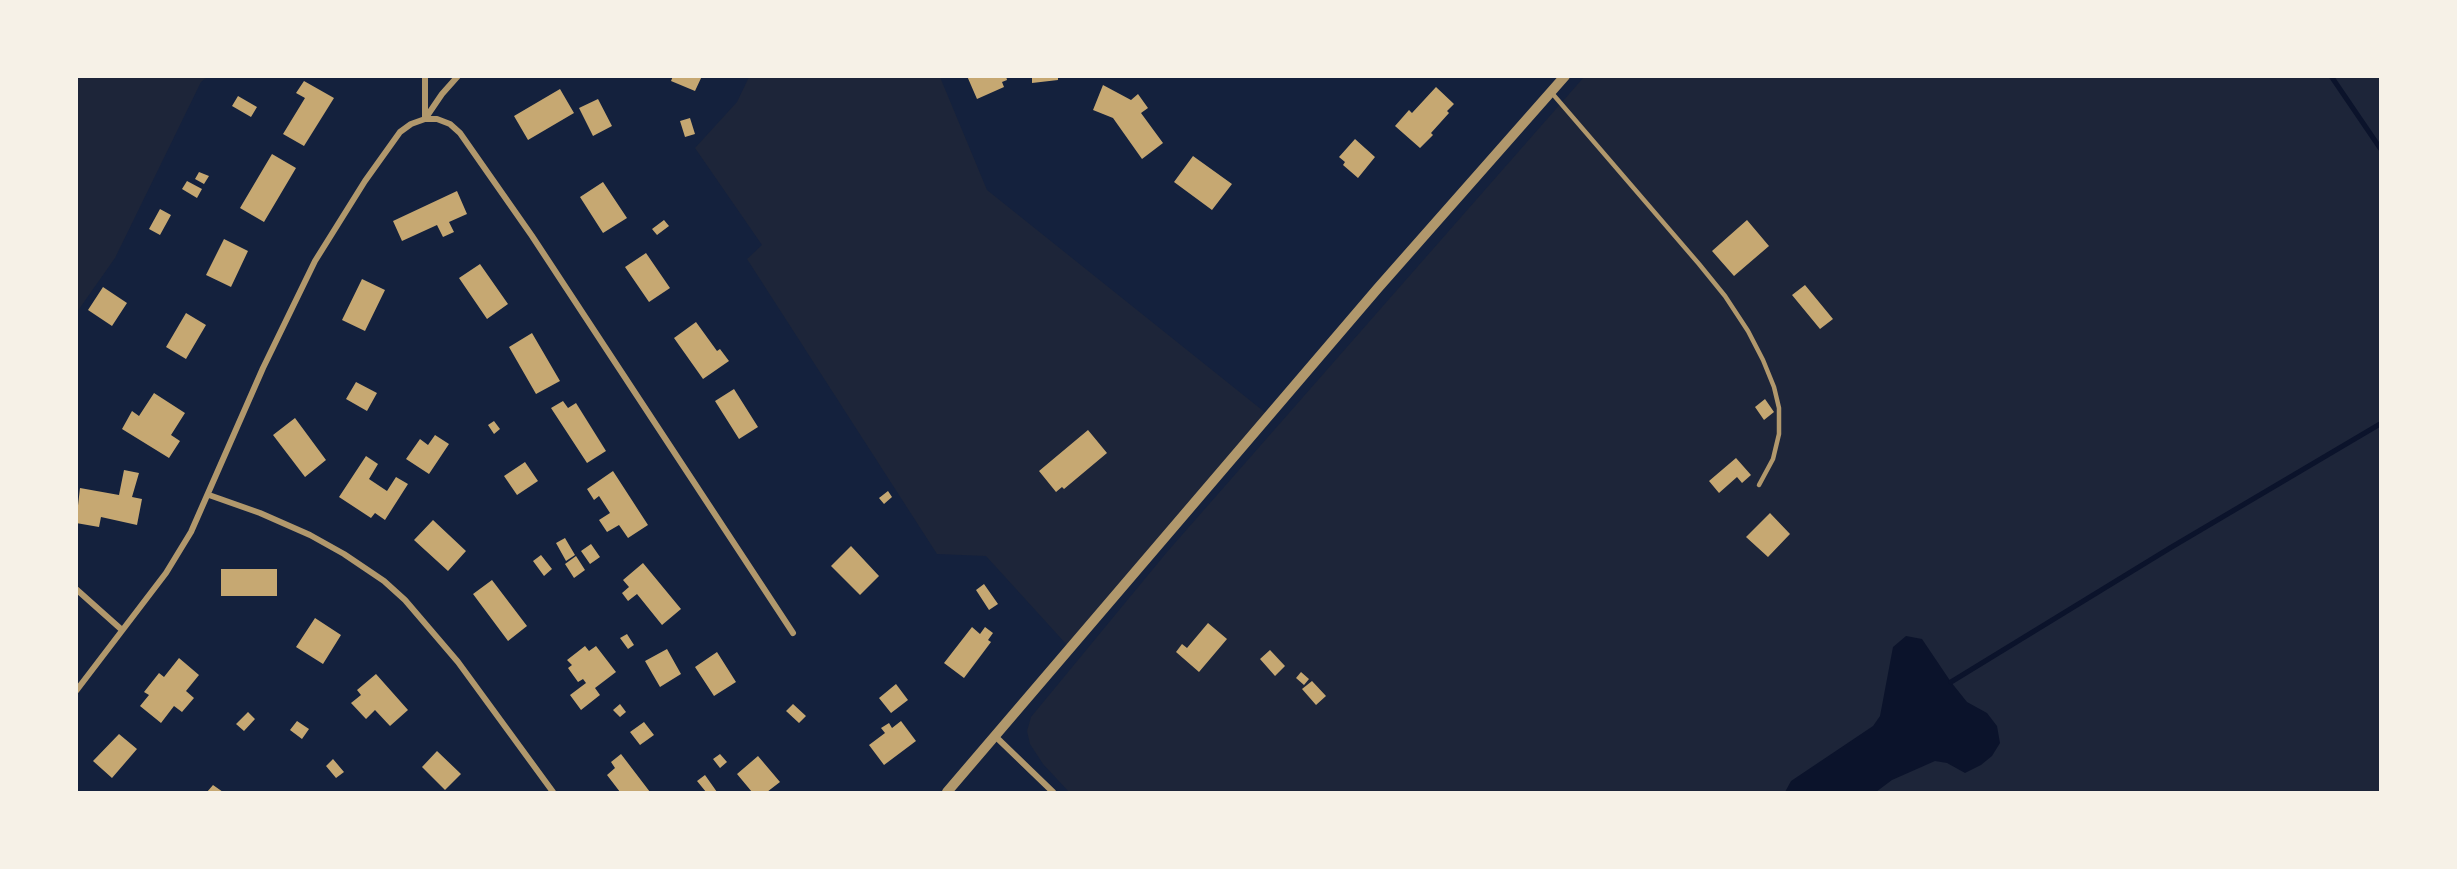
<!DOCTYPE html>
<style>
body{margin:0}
#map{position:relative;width:2457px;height:869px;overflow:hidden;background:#14213d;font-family:Inter,sans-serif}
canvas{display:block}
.frame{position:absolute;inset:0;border:78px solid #f6f1e7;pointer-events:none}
</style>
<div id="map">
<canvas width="2457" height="869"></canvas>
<div class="frame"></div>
</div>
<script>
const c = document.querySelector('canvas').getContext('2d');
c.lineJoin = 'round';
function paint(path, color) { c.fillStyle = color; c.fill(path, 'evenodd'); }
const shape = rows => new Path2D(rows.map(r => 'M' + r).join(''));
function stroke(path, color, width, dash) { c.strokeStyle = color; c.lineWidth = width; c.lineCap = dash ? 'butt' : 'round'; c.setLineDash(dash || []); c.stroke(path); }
const green = shape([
 [77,76,207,77,201,82,115,258,77,312],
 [749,77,940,77,987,190,1267,414,1067,645,986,556,937,554,747,259,762,245,695,148,737,102],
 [1584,77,2380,77,2380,792,1069,792,1043,764,1030,744,1027,731,1031,717,1167,552]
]);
const water = shape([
 [1906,636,1922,639,1951,682,1967,702,1987,713,1997,726,2000,743,1992,756,1981,765,1965,773,1947,763,1935,761,1892,780,1876,792,1785,792,1791,781,1873,726,1880,716,1893,647]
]);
const stream = shape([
 [2331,76,2380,148],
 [1951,682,2170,548,2380,424]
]);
const building = shape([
 [673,76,702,76,695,91,671,81],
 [967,76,1006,76,1007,80,1002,82,1004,87,977,99],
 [1032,76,1058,76,1058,80,1032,83],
 [304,81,334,98,304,146,283,134,305,98,296,93],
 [1103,85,1131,100,1138,94,1148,108,1141,113,1163,143,1142,159,1113,118,1093,110],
 [1436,87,1454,104,1447,111,1449,113,1431,133,1433,135,1420,148,1395,126,1409,110,1412,113],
 [560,89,574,113,528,140,514,116],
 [238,96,257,107,251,117,232,106],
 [598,99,612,126,593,136,579,108],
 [690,118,695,134,685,137,680,121],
 [1355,139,1375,157,1358,178,1343,165,1345,162,1339,157],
 [272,154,296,168,264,222,240,208],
 [1193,156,1232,184,1212,210,1174,182],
 [199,172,209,176,204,184,195,179],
 [187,181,202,189,197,198,182,189],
 [603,182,627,218,603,233,580,197],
 [457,191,467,214,449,222,454,232,443,237,437,225,402,241,393,221],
 [160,209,171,215,160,235,149,229],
 [664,220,669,226,657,235,652,229],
 [1747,220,1769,246,1734,276,1712,251],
 [224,239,248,251,231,287,206,275],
 [646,253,670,288,649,302,625,267],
 [480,264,508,304,487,319,459,278],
 [362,279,385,290,365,331,342,320],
 [1805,285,1833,319,1820,329,1792,295],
 [103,287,127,303,112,326,88,310],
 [186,313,206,325,186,359,166,347],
 [696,322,717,351,720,349,729,361,703,379,674,338],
 [532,333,560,381,536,394,509,347],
 [356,382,377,393,367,411,346,399],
 [734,389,758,427,739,439,715,401],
 [154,393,185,413,171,435,180,441,169,458,122,429,132,411,139,416],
 [1765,399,1774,412,1764,420,1755,407],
 [563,401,568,408,576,403,606,451,587,463,551,408],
 [295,418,326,460,305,477,273,435],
 [494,421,500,429,494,434,488,425],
 [1088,430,1107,453,1064,489,1062,487,1056,492,1039,471],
 [435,435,449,444,429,474,406,459,420,439,428,445],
 [366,456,378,464,369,479,387,491,396,477,408,484,385,520,375,513,371,518,339,497],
 [1736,458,1751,475,1742,483,1737,477,1719,493,1709,481],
 [525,462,538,481,517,495,504,476],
 [124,470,139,473,132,497,142,499,137,525,101,517,99,527,76,523,80,488,119,495],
 [613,471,648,525,628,538,619,525,607,532,599,520,610,513,599,496,594,500,587,489],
 [888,491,892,497,884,504,879,498],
 [1770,513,1790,534,1768,557,1746,537],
 [433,520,466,551,448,571,414,540],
 [565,538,575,555,566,561,556,543],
 [591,544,600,557,590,564,581,551],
 [851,546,879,576,860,595,831,566],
 [541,555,552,569,544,576,533,561],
 [576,556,585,570,574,578,565,564],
 [643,563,681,609,662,625,637,594,628,601,622,593,629,587,623,580],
 [221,569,277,569,277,596,221,596],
 [492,580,527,626,508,641,473,594],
 [984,584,998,604,989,610,976,590],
 [315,618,341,635,323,664,296,647],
 [1208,623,1227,639,1199,672,1176,652,1182,644,1187,648],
 [972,627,980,634,985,627,993,633,988,640,991,642,964,678,944,663],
 [627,634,634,645,628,649,620,638],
 [585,646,589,651,596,646,616,672,595,688,600,695,581,710,570,695,586,683,583,679,578,682,568,668,572,665,567,660],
 [667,649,681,674,660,687,645,661],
 [1270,650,1285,666,1275,676,1260,659],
 [717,652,736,682,714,696,695,667],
 [179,658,199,675,186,691,194,698,182,712,174,706,161,723,140,706,149,695,144,692,159,673,164,677],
 [1301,672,1309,679,1304,685,1296,678],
 [376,674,408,710,390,726,375,710,366,719,351,703,361,695,357,690],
 [1312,681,1326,696,1316,705,1302,689],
 [896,684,908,700,891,713,879,698],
 [620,704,626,712,620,717,613,710],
 [793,704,806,716,799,723,786,711],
 [248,712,255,719,244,731,236,724],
 [297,721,309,729,302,739,290,730],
 [901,721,916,741,884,765,869,745,885,733,881,728,889,723,892,728],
 [644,722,654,735,640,745,630,732],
 [119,734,137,749,112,778,93,761],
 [437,751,461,774,445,790,422,767],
 [621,754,650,792,620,792,607,775,615,768,611,762],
 [720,754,727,762,720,768,713,759],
 [758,756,780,782,767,792,752,792,737,774],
 [333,759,344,772,336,778,326,766],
 [705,775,717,792,706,792,697,781],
 [213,785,223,792,207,792]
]);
const service = shape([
 [1551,92,1699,264,1725,296,1748,331,1763,360,1774,387,1779,408,1779,434,1773,459,1759,485]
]);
const minor = shape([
 [425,76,425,119,437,119,450,124,460,133,532,236,793,633],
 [209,495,260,513,310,535,344,554,384,581,405,600,458,662,553,792],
 [76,589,122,630],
 [76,691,166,573,191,532,263,368,315,261,365,181,400,132,411,124,425,119,442,94,458,76],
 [995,736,1053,792]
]);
const tertiary = shape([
 [947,792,1378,288,1565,76]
]);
paint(green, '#1d2539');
paint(water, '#0b132b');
stroke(stream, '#0b132b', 5);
paint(building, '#c6a872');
stroke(service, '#b1986c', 4.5);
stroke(minor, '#b1986c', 6);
stroke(tertiary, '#b1986c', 10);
</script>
